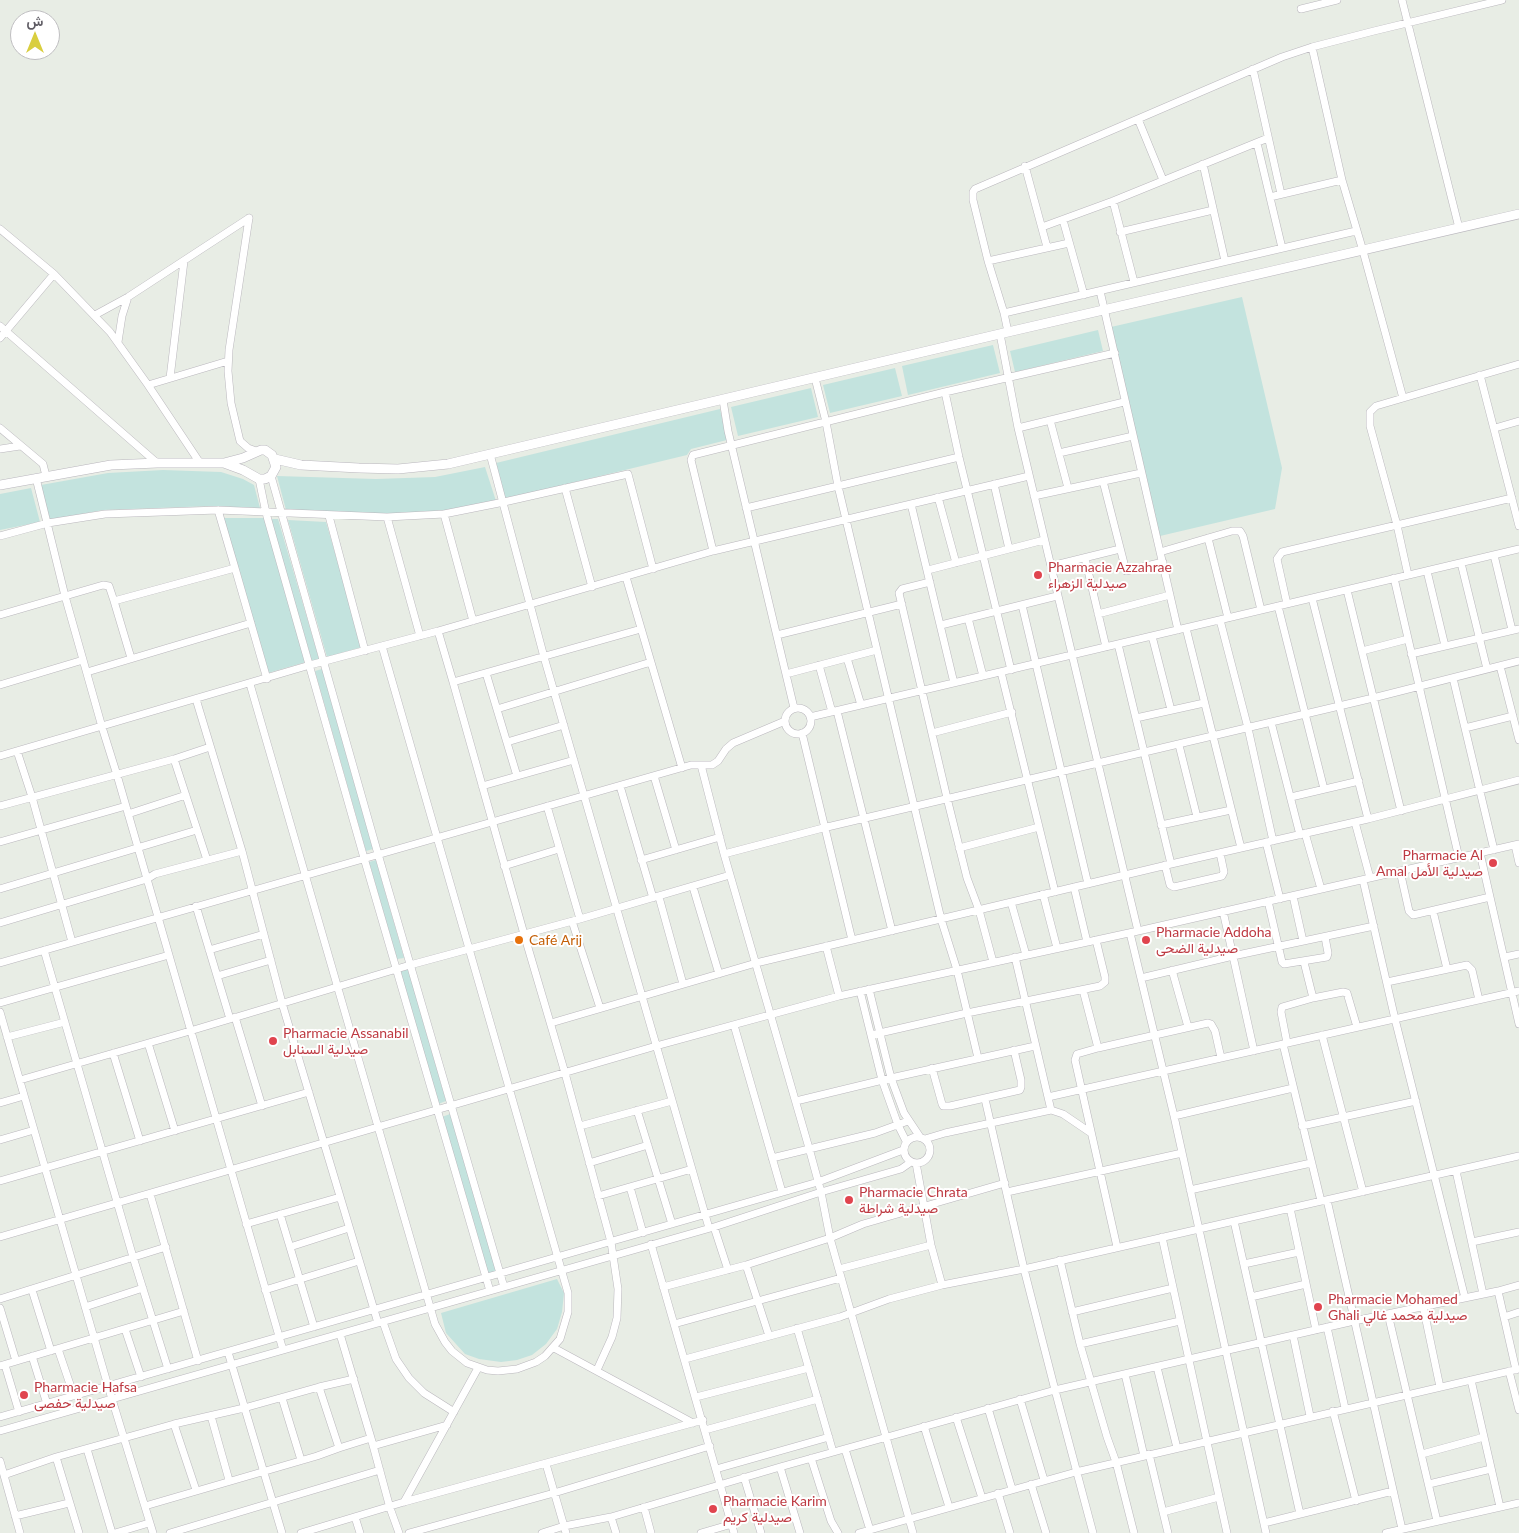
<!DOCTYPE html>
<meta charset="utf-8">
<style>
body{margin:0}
#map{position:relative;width:1519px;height:1533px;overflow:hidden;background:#e8ede5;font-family:Lato,Vazirmatn,sans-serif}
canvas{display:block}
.north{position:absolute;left:10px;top:10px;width:50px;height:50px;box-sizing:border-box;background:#fff;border:1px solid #bfbec1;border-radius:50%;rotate:0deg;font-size:14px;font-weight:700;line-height:20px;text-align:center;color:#5f5c64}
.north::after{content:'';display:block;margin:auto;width:18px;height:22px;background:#d9ce3f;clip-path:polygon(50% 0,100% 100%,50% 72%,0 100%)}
</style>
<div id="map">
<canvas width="1519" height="1533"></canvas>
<div class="north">ش</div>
</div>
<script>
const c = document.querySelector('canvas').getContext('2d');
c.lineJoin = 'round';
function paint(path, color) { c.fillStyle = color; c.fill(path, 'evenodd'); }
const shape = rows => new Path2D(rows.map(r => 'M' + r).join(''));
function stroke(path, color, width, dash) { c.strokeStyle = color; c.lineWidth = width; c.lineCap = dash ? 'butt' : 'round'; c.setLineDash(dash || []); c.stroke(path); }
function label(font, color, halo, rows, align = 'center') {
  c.font = font + ' Lato,Vazirmatn,sans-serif'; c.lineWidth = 4; c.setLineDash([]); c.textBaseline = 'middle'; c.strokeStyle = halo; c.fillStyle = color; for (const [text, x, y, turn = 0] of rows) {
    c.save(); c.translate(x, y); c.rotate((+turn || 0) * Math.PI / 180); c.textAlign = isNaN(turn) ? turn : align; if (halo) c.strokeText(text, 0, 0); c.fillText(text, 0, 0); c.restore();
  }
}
const green = shape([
 [1242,297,1282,468,1275,509,1160,536,1111,327],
 [1098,330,1103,351,1015,372,1010,351],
 [993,345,1000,373,908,395,902,366],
 [895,368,902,396,830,413,823,385],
 [811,388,818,417,738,436,731,407],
 [720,409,727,440,691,449,687,455,505,499,496,463],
 [485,467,496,501,449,510,385,514,286,510,277,476,376,479,435,477],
 [163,470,221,472,243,479,254,485,260,508,212,506,103,510,50,520,41,485,108,473],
 [31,488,40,522,0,530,0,494],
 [223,518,264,518,306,662,268,673],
 [270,519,278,519,319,659,312,661],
 [288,520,326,522,362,647,327,657],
 [322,669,373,849,366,851,315,671],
 [376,860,404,958,397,959,369,862],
 [408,969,446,1101,438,1104,400,971],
 [450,1114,497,1274,489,1277,442,1117],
 [557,1279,564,1293,562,1312,557,1329,546,1344,532,1355,517,1360,501,1362,479,1359,465,1354,446,1333,441,1313]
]);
const minor = shape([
 [1402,0,1459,228],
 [1301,9,1337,0],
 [1312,47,1342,180,1363,251,1403,398],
 [1253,69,1281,194],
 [1138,119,1163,180],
 [1257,143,1282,248],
 [1203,164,1225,261],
 [1025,166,1047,247],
 [1270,197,1342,180],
 [1113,201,1134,282],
 [249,218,229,350,228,371,231,403,240,441,248,448,256,451],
 [1063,220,1084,295],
 [1042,227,1113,201,1268,138],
 [0,229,54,274,110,332,148,385,200,463],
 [1120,232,1213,210],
 [988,261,1069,243],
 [1100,291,1178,630],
 [1004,313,1356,231],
 [95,315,128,297,249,218],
 [0,326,157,463],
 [1008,332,1004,313,988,261,973,200,973,192,975,189,1282,57,1312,47,1374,31,1502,0],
 [1000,334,1018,428,1138,931],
 [0,338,54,274],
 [118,342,122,316,128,297],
 [1480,375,1519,526],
 [170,378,184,261],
 [815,378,826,422,838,486,941,919,957,970,978,1058],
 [148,385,228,361],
 [945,392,959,457,1011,670],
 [723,400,728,431,794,708],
 [1050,420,1068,488],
 [0,428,43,464,46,476],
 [1018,428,1124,402],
 [1495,428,1519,421],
 [0,449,20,446],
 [1059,453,1133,436],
 [490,454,544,657,709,1228],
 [271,476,378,854,504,1287],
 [36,478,65,596,102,727,117,775,283,1350],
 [259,479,266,513,364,858,490,1291],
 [1103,481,1126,571,1163,562],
 [994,484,1009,549],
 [565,488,592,587],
 [1034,496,1141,473],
 [938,497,956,563],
 [911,504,954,683],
 [746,508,959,457],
 [218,510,235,568],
 [444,514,473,621],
 [329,516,365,651],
 [387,517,420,636],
 [0,536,48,523,105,514,218,510,387,517,444,514,504,502,628,474,653,569],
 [1208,538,1228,618],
 [713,551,691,460,693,455,945,392,1115,353],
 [1160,552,1232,531,1240,531,1243,536,1261,610],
 [1494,555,1512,630],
 [1085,558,1106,647],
 [1461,563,1487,669],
 [1051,566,1120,549],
 [928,570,1044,540],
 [1427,571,1445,646],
 [1408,575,1397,525,1370,426,1370,412,1376,406,1519,364],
 [626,577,682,768],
 [1394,578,1459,858],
 [930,582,902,589,899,593,947,798,967,878,979,910,993,962],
 [1347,590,1401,811],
 [1312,598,1368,819],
 [114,601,131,658],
 [1287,604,1277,559,1282,552,1512,498],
 [1022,605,1088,884],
 [1278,606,1324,789],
 [1098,614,1170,595],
 [0,615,103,585,109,586,114,601,235,568,267,679],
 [968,618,983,676],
 [1220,620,1248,728,1273,841],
 [941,625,1057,596],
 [1186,628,1241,848],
 [438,631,453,682],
 [777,635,902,604],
 [1152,636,1171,710],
 [1118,644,1171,864],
 [1362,651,1408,639],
 [1411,654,1519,629],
 [847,658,861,705],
 [819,665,832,712],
 [1500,666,1519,740],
 [87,672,251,623],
 [1001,672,1055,892],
 [486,673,517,776],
 [786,674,877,650],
 [1453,678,1494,850],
 [250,684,435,1324,445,1342,452,1351,467,1363,487,1370,498,1371,517,1369,536,1362,545,1356,560,1339,568,1312,568,1293,382,646],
 [0,685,83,660],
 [196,699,242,851,282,1003,378,1323],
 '785 721a13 13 0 1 1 26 0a13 13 0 1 1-26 0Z',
 [497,709,651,662],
 [837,711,892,931],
 [810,717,1519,549],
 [1136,718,1204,703],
 [1271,722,1300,835],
 [1465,728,1513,716],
 [802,733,852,940],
 [932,733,1012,712],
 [507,742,564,725],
 [1179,745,1197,817],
 [17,751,32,797,72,942],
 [0,756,310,665,438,631,713,551,1029,476],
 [174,759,207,860],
 [701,765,724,854,809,1148,821,1192,830,1238,913,1533],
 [654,776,676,850],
 [482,786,574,760],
 [620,786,653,898],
 [1291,797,1359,781],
 [0,806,174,759,210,747],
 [547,806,580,919],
 [128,814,186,795],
 [1355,822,1370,878],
 [1161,825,1231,810],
 [1305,833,1321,889],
 [0,842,126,806],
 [1266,842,1280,899],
 [1515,845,1519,863],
 [959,848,1039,827],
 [1480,853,1519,1024],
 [724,854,823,828,1373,698,1519,661],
 [641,860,720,837],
 [1165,865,1170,885,1174,887,1222,876,1224,872,1220,853],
 [504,866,559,849],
 [1400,871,1409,911,1413,915,1490,897],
 [1363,880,1395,1019,1465,1298],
 [693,887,719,974],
 [1074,887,1087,942],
 [0,889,197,830],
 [1043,894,1057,948],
 [1293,896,1303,941],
 [659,897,683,984],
 [1268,901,1282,962,1284,964,1327,957,1328,953,1325,937],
 [1011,902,1026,955],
 [196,906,230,1019],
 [1223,911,1254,1051],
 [1433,911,1447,969],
 [572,921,600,1008],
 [0,923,147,879,155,874,242,851],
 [1130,933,1174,1116,1266,1533],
 [826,946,839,996],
 [44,950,133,1257,168,1369],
 [209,950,264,934],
 [1015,957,1051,1110],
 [1505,957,1519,954],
 [1304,962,1313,998],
 [0,963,691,765,712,765,718,761,726,749,733,743,785,721],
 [1172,970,1188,1027],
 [217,976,271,960],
 [1141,978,1233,956,1374,926],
 [1387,982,1467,965,1472,970,1479,1000],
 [869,989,891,1078,904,1113,920,1137],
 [1083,990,1098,1048],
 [860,991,882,1080,898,1125,906,1141],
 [0,1003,169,955],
 [0,1012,108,1386,153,1533],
 [235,1017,262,1106],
 [551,1023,756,963,1171,864,1368,819,1519,780],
 [734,1025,782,1192],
 [871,1035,967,1013,1100,986,1105,982,1105,977,1096,940],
 [1322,1035,1363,1192],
 [7,1037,65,1022],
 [148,1043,175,1131],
 [1287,1043,1281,1012,1282,1007,1313,998,1343,992,1347,993,1357,1027],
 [1283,1044,1321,1201],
 [113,1053,140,1141],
 [932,1068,942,1104,943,1106,950,1106,1020,1090,1021,1087,1021,1080,1014,1050],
 [20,1080,190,1031,410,965,580,919,730,875],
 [1048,1097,1519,991],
 [985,1099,1024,1269,1055,1390,1093,1533],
 [796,1101,891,1078,1035,1046],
 [0,1103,24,1096],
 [637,1110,672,1224],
 [1174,1116,1293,1088],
 [580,1126,672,1101],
 [1302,1126,1416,1101],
 '904 1150a13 13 0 1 1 26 0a13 13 0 1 1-26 0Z',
 [925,1139,945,1133,1051,1110,1063,1114,1091,1133],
 [0,1140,34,1130],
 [772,1158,875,1133,908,1121],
 [589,1163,648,1145],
 [916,1163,931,1245,942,1285],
 [1456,1171,1483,1294],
 [0,1181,309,1092],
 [630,1187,643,1233],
 [1190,1190,1311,1163],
 [1007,1192,1182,1153],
 [150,1194,198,1361],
 [598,1196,692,1169],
 [1327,1200,1402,1529],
 [1290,1208,1316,1330],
 [280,1214,314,1327],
 [1234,1221,1300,1514],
 [246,1224,340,1197],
 [714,1227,728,1270],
 [0,1237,656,1046,839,996,1138,931,1519,844],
 [1162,1237,1227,1533],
 [1472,1242,1519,1232],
 [651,1244,734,1533],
 [290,1247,349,1228],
 [1117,1247,1075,1060,1077,1054,1098,1048,1208,1023,1211,1024,1215,1031,1221,1058],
 [1060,1260,1080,1344,1107,1437,1116,1462,1134,1533],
 [1244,1264,1299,1252],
 [746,1265,769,1336],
 [839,1269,931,1245],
 [663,1287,746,1265,830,1238,863,1224,1005,1183],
 [32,1290,51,1351],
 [265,1290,359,1261],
 [1498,1291,1516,1370],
 [1251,1297,1306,1284],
 [0,1299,166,1247],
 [1423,1306,1440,1387],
 [85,1307,143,1288],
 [0,1308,16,1361],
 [1072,1312,1173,1288],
 [1388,1314,1437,1521],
 [1504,1317,1519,1312],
 [383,1322,396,1359,409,1378,424,1393,454,1412],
 [674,1324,841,1278],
 [1327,1327,1345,1408],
 [797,1328,833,1452],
 [125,1329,141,1377],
 [340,1334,371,1438,390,1508,399,1533],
 [1293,1335,1310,1416],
 [1080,1344,1180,1321],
 [554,1348,693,1423],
 [58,1349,74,1396],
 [228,1352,282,1533],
 [32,1356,47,1404],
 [685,1359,840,1317,889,1299,942,1285,1024,1269,1519,1156],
 [5,1365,19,1412],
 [0,1366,184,1311],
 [1157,1367,1177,1448],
 [597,1370,612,1337,617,1318,618,1289,611,1242,565,1073,524,934,453,682,641,629],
 [1509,1371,1519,1410],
 [1125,1374,1144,1456],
 [1471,1380,1500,1507],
 [696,1397,809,1368],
 [282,1398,301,1460],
 [1020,1399,1044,1480],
 [988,1408,1012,1489],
 [1333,1411,1356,1501],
 [211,1416,229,1480],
 [0,1417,818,1182,903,1150],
 [956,1417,982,1498],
 [174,1424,196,1490],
 [924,1426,949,1507],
 [705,1430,818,1399],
 [0,1431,714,1227,821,1192,901,1169,911,1162],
 [373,1446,447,1425],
 [339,1448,371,1438],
 [87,1449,112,1533],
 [845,1449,870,1530],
 [1149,1454,1168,1533],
 [1422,1454,1484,1437],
 [56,1457,79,1533],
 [811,1458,831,1521,838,1533],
 [0,1461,20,1533],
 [546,1464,566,1533],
 [780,1467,800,1533],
 [716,1469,829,1437],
 [4,1475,56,1457,174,1424,244,1408,319,1387,354,1379],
 [744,1477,761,1533],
 [1031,1484,1046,1533],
 [1429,1484,1491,1469],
 [998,1493,1010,1533],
 [404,1502,478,1368],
 [145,1506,317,1456,339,1448,319,1387],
 [644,1507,651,1533],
 [1163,1512,1219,1497],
 [15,1516,69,1503],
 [355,1517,360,1533],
 [611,1517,616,1533],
 [1264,1523,1393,1491],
 [115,1533,149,1523],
 [170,1533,380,1470],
 [301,1533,404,1502,703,1420],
 [409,1533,554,1493,710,1446],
 [542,1533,564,1526,611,1517,780,1467,1055,1390,1354,1321,1498,1291,1519,1285],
 [701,1533,732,1524],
 [859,1533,1076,1472,1519,1369],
 [1386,1533,1519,1503]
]);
const secondary = shape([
 [275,459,301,465,359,468,398,469,448,464,1008,332,1519,214],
 [0,485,111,465,157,463,224,463,243,458,261,450,265,450,272,455,276,467,271,476,265,479,259,479,243,470,224,463]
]);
const markers = [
 [1038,575,5,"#e0444e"],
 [1493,863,5,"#e0444e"],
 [519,940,5,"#e8710a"],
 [1146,940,5,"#e0444e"],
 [273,1041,5,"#e0444e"],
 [849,1200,5,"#e0444e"],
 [1318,1307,5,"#e0444e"],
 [24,1395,5,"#e0444e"],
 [713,1509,5,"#e0444e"]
];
const healthNames = [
 ["Pharmacie Azzahrae",1048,567],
 ["صيدلية الزهراء",1048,583],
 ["Pharmacie Al",1483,855,"right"],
 ["Amal صيدلية الأمل",1483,871,"right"],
 ["Pharmacie Addoha",1156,932],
 ["صيدلية الضحى",1156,948],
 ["Pharmacie Assanabil",283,1033],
 ["صيدلية السنابل",283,1049],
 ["Pharmacie Chrata",859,1192],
 ["صيدلية شراطة",859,1208],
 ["Pharmacie Mohamed",1328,1299],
 ["Ghali صيدلية محمد غالي",1328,1315],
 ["Pharmacie Hafsa",34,1387],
 ["صيدلية حفصى",34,1403],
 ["Pharmacie Karim",723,1501],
 ["صيدلية كريم",723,1517]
];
const foodNames = [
 ["Café Arij",529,940]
];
paint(green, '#c3e3de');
stroke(minor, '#bab7bd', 8);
stroke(secondary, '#b9b6bd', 10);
stroke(minor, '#fff', 7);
stroke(secondary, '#fff', 9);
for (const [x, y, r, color] of markers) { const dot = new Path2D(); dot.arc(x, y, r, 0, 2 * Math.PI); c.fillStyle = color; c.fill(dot); stroke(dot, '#fff', 2); }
label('14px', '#be3a42', '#fff', healthNames, 'left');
label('14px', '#c56008', '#fff', foodNames, 'left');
</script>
